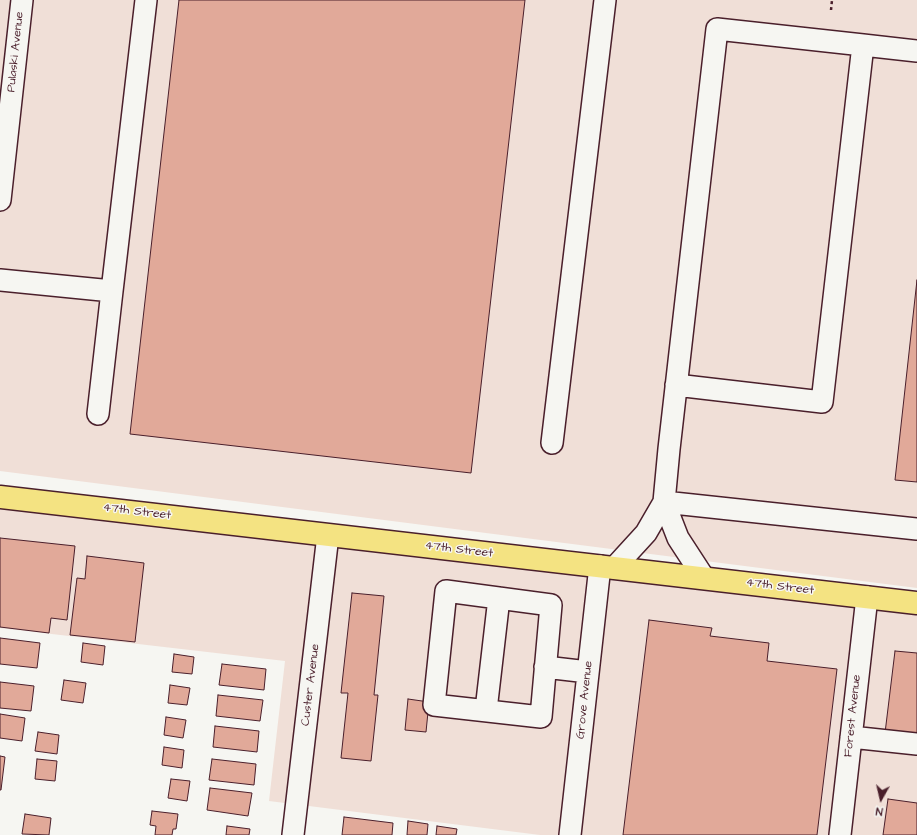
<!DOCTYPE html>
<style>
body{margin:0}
#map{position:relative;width:917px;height:835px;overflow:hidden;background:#f6f6f2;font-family:"Architects Daughter",sans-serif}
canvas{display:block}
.north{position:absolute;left:861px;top:779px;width:40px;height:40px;-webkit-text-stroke:3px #f6f6f2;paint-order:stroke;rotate:188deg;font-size:11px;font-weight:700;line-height:16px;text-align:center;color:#4a1f2b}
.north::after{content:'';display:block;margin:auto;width:14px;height:18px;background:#4a1f2b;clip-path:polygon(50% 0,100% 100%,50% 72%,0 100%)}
</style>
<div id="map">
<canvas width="917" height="835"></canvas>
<div class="north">N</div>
</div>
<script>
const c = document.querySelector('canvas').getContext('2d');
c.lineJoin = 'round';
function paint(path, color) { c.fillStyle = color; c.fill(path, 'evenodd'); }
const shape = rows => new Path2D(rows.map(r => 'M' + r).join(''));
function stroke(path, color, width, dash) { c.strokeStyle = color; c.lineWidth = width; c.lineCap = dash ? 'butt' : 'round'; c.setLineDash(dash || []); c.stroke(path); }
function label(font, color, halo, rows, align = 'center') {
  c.font = font + ' "Architects Daughter",sans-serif'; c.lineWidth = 3; c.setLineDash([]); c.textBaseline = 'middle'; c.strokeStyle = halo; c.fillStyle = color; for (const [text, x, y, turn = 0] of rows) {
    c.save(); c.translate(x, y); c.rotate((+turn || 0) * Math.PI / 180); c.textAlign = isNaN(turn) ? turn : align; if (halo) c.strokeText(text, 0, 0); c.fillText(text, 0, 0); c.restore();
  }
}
const built = shape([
 [0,0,917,0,917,588,0,471],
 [0,504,917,610,917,835,540,835,269,801,285,661,0,628]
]);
const building = shape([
 [179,0,525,0,471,473,130,434,179,0],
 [917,280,917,482,895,480,917,280],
 [0,538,75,546,67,620,51,618,49,633,0,627,0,538],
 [87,556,144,563,135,642,70,635,77,578,85,579,87,556],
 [352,593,384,596,374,695,378,695,371,761,341,758,348,693,341,693,352,593],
 [649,620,712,628,710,636,769,643,767,661,837,669,817,835,623,835,649,620],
 [0,638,40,643,37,668,0,664,0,638],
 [83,643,105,646,103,665,81,662,83,643],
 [895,651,917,653,917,736,885,733,895,651],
 [174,654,194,657,192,674,172,672,174,654],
 [222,664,266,669,264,690,219,685,222,664],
 [64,680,86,683,83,703,61,700,64,680],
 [0,682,34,686,31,711,0,708,0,682],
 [170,685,190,688,187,705,168,703,170,685],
 [218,695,263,700,260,721,216,716,218,695],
 [408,699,429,702,426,732,405,730,408,699],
 [0,714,25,718,22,741,0,738,0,714],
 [166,717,186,720,183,738,164,735,166,717],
 [215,726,259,731,257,752,213,747,215,726],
 [38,732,59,735,57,754,35,751,38,732],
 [164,747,184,750,182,768,162,765,164,747],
 [0,756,5,757,1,790,0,790,0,756],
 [37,759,57,761,55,781,35,779,37,759],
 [212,759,256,764,254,785,209,780,212,759],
 [171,779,190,781,187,801,168,798,171,779],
 [210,788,252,793,248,816,207,810,210,788],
 [888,799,917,803,917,835,883,835,888,799],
 [152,811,178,814,176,829,173,829,172,835,155,835,156,826,150,825,152,811],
 [25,814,51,818,49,835,22,834,25,814],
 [344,817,393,823,392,835,342,835,344,817],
 [408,821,428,824,427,835,407,835,408,821],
 [227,826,250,829,249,835,226,835,227,826],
 [437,826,457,829,456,835,436,835,437,826]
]);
const path = shape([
 [831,10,832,0]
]);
const minor = shape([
 [863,45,917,51],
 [0,200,22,0],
 [0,280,112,291,98,414],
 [112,291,146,0],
 [552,443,605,0],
 [664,502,917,529],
 [664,502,678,538,704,578],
 [614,568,646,533,664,502,669,449,717,29,863,45,822,402,676,385],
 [446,591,551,605,541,717,434,705,446,591],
 [545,667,588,672],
 [486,710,499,598],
 [851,737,917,744],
 [293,835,328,535],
 [570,835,600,566],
 [840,835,867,597]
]);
const major = shape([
 [0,497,917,603]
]);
const streetNames = [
 ["Pulaski Avenue",16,52,-84],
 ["47th Street",137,512,7],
 ["47th Street",459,550,7],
 ["47th Street",780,587,7],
 ["Custer Avenue",311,685,-83],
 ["Grove Avenue",585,700,-84],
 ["Forest Avenue",853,716,-84]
];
paint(built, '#f0dfd7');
paint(building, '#e1a999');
stroke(building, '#4a1f2b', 1);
stroke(minor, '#4a1f2b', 24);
stroke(major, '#4a1f2b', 25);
stroke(path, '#4a1f2b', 2.5, [3, 3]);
stroke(minor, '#f6f6f2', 21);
stroke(major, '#f4e382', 22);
label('12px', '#4a1f2b', '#f6f6f2', streetNames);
</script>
